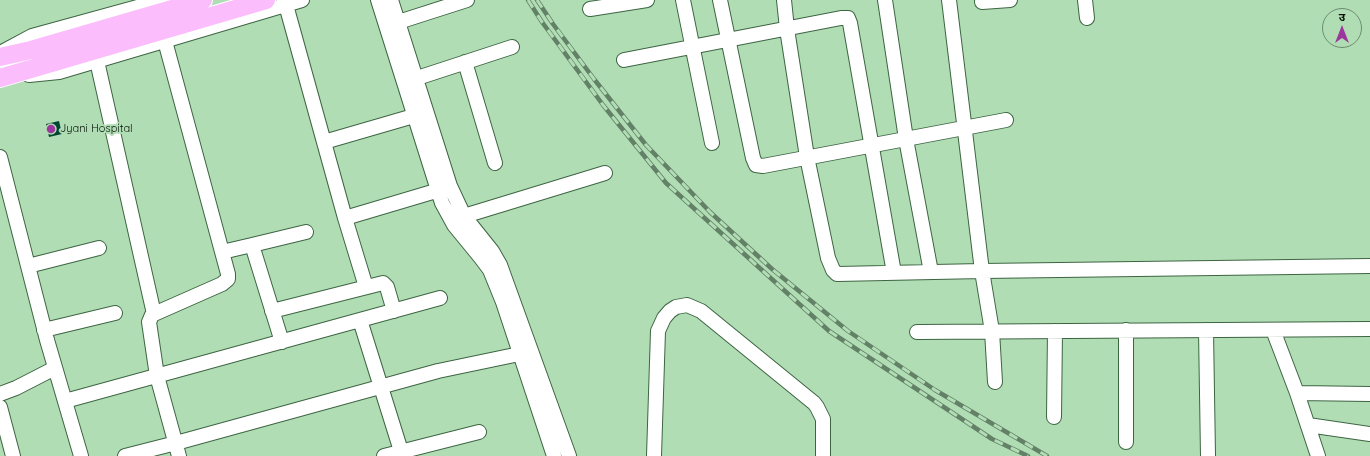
<!DOCTYPE html>
<meta charset="utf-8">
<style>
body{margin:0}
#map{position:relative;width:1370px;height:456px;overflow:hidden;background:#b1ddb5;font-family:Quicksand,"Noto Sans Devanagari",sans-serif}
canvas{display:block}
.north{position:absolute;left:1322px;top:8px;width:40px;height:40px;box-sizing:border-box;background:#b1ddb5;border:1px solid #6c8c6f;border-radius:50%;rotate:0deg;font-size:11px;font-weight:700;line-height:16px;text-align:center;color:#041205}
.north::after{content:'';display:block;margin:auto;width:14px;height:18px;background:#9c389d;clip-path:polygon(50% 0,100% 100%,50% 72%,0 100%)}
</style>
<div id="map">
<canvas width="1370" height="456"></canvas>
<div class="north">उ</div>
</div>
<script>
const c = document.querySelector('canvas').getContext('2d');
c.lineJoin = 'round';
function paint(path, color) { c.fillStyle = color; c.fill(path, 'evenodd'); }
const shape = rows => new Path2D(rows.map(r => 'M' + r).join(''));
function stroke(path, color, width, dash) { c.strokeStyle = color; c.lineWidth = width; c.lineCap = dash ? 'butt' : 'round'; c.setLineDash(dash || []); c.stroke(path); }
function label(font, color, halo, rows, align = 'center') {
  c.font = font + ' Quicksand,sans-serif'; c.lineWidth = 4; c.setLineDash([]); c.textBaseline = 'middle'; c.strokeStyle = halo; c.fillStyle = color; for (const [text, x, y, turn = 0] of rows) {
    c.save(); c.translate(x, y); c.rotate((+turn || 0) * Math.PI / 180); c.textAlign = isNaN(turn) ? turn : align; if (halo) c.strokeText(text, 0, 0); c.fillText(text, 0, 0); c.restore();
  }
}
const building = shape([
 [59,121,62,134,49,137,46,124]
]);
const minor = shape([
 [378,0,442,203,454,225,481,258,490,270,503,302,554,456],
 [391,0,450,186,464,216,492,251,500,265,569,456],
 [683,0,712,143],
 [720,0,753,158,756,165,763,166,1006,120],
 [784,0,787,29,807,157,828,258,833,270,837,274,982,271,1370,266],
 [885,0,906,139,931,272],
 [949,0,982,271,992,331,995,382],
 [1085,0,1087,18],
 [982,2,1010,0],
 [286,5,345,218,366,287],
 [590,9,647,0],
 [389,25,467,0],
 [165,41,228,274,228,279,222,284,154,314,152,315,149,322,157,376,179,456],
 [2,52,32,36,163,0],
 [624,60,841,18,848,18,850,23,894,273],
 [97,61,154,314],
 [465,62,495,163],
 [29,75,59,72,302,0],
 [408,81,512,47],
 [324,142,424,113],
 [0,157,47,340,81,456],
 [464,216,605,173],
 [345,218,446,188],
 [252,245,306,232],
 [222,252,252,245,282,342],
 [28,266,99,248],
 [272,311,383,283,387,287,394,311],
 [360,320,401,451],
 [44,330,115,313],
 [1126,330,1126,442],
 [1206,330,1208,456],
 [1273,330,1297,393,1318,456],
 [917,332,1370,329],
 [1297,393,1370,394],
 [0,394,16,388,55,368],
 [65,401,440,298],
 [0,407,13,456],
 [1054,417,1055,331],
 [1308,425,1370,434],
 [125,456,176,443,438,371,529,352],
 [384,456,479,432],
 [654,456,658,331,664,318,670,311,676,307,687,305,701,311,814,403,817,407,823,419,823,456]
]);
const major = shape([
 [0,57,31,50,203,0],
 [0,78,266,0]
]);
const rail = shape([
 [528,0,542,22,603,105,666,183,829,331,992,439,1028,456],
 [537,0,553,24,594,79,646,145,710,212,772,269,848,331,935,390,1047,456]
]);
const markers = [
 [51,129,5,"#9c389d"]
];
const poiNames = [
 ["Jyani Hospital",60,129]
];
paint(building, '#004532');
stroke(minor, '#3d6542', 16);
stroke(major, '#fff', 20);
stroke(minor, '#fff', 14);
stroke(major, '#fbbdfb', 18);
stroke(rail, '#638166', 4.5);
stroke(rail, '#b1ddb5', 3, [9]);
for (const [x, y, r, color] of markers) { const dot = new Path2D(); dot.arc(x, y, r, 0, 2 * Math.PI); c.fillStyle = color; c.fill(dot); stroke(dot, '#b1ddb5', 1.5); }
label('11px', '#041205', '#b1ddb5', poiNames, 'left');
</script>
